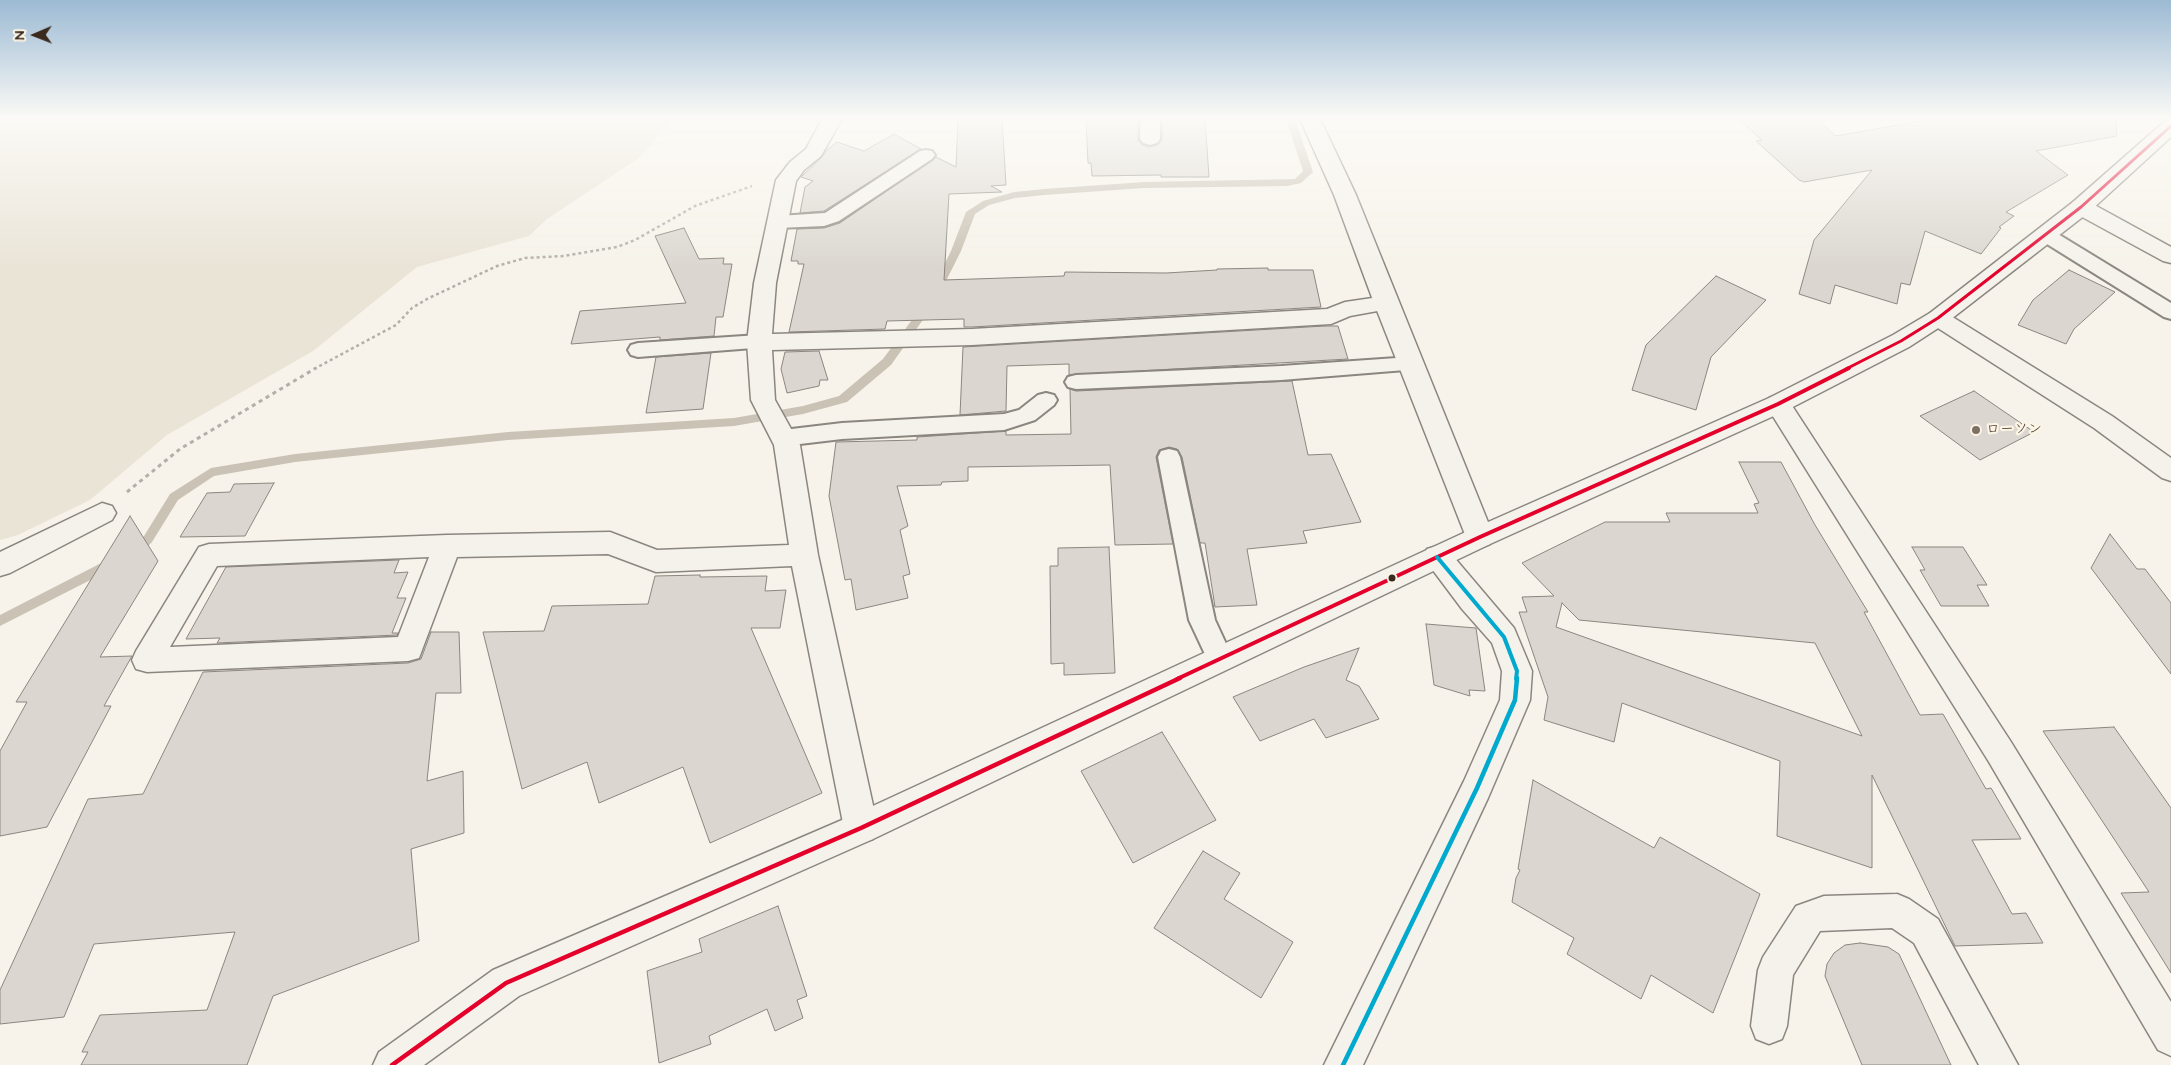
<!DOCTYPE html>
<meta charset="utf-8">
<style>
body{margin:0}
#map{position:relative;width:2171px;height:1065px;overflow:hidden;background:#f7f3ea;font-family:"Architects Daughter",sans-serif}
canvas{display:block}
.north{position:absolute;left:10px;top:10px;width:50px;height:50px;-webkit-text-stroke:4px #fcf5e5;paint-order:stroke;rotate:269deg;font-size:14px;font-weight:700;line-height:20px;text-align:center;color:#3b2a1e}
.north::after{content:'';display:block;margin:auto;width:18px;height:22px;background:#3b2a1e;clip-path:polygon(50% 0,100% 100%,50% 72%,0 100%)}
</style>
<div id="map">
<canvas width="2171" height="1065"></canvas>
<div class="north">N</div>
</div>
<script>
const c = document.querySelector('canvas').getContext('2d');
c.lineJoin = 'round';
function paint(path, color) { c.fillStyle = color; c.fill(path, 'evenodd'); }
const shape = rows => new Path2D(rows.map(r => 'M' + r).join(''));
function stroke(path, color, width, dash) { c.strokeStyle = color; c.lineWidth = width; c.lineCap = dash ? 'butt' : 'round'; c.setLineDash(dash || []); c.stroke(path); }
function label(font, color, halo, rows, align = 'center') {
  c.font = font + ' "Architects Daughter","Klee One",sans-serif'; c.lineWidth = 4.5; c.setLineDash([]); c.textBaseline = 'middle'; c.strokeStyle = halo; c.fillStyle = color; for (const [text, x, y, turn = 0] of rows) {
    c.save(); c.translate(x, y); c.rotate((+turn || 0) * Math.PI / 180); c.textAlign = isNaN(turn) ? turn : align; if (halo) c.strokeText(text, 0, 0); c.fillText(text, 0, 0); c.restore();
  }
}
const green = shape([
 [0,119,683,119,665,128,639,158,547,219,529,236,417,267,313,351,167,435,90,500,18,535,0,540]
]);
const stream = shape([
 [1286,119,1295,119,1313,172,1301,183,1287,186,1144,188,1044,195,1015,198,989,205,975,214,961,251,941,291,937,292,932,289,951,251,966,212,983,201,1014,192,1044,189,1144,182,1295,179,1303,171,1286,119],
 [927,304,932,307,891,365,847,402,803,414,734,426,508,440,295,462,214,476,178,500,152,542,138,556,130,556,128,553,144,536,170,494,211,468,295,454,508,432,734,418,803,406,839,396,883,359,923,305,927,304],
 [111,558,116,559,117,563,116,567,0,626,0,615,111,558]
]);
const building = shape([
 [958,119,1002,119,1006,185,991,186,1002,192,949,194,944,280,1064,276,1065,272,1166,273,1217,270,1217,269,1268,268,1268,270,1313,270,1321,307,972,327,964,327,964,319,887,321,885,329,789,332,804,264,798,264,798,261,791,261,797,229,824,228,840,223,936,157,956,167,958,119],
 [1086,119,1138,119,1138,140,1142,145,1149,147,1158,145,1162,140,1162,119,1205,119,1209,177,1161,177,1161,175,1092,176,1091,163,1088,163,1086,119],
 [1738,119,1817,119,1836,136,1932,119,2116,119,2117,136,2036,151,2068,175,2006,212,2014,216,1999,227,2001,228,1981,254,1925,231,1910,285,1901,283,1897,304,1835,285,1830,304,1799,294,1814,240,1872,170,1804,182,1799,180,1756,141,1762,140,1738,119],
 [894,134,921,149,824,211,800,213,805,187,813,181,801,177,822,157,826,151,837,142,864,151,894,134],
 [684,228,699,259,724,258,723,264,732,264,723,317,716,317,714,336,660,340,660,337,571,344,580,311,686,303,655,236,684,228],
 [2069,270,2115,292,2074,329,2066,344,2018,325,2033,300,2069,270],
 [1716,276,1766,300,1711,357,1696,410,1632,390,1646,345,1716,276],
 [1325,326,1338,326,1348,359,1069,375,1069,364,1007,366,1006,411,960,415,963,347,1325,326],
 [819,351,828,380,820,380,819,386,787,393,781,369,785,352,819,351],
 [711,353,703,409,646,413,656,357,711,353],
 [1292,381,1308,455,1331,454,1361,522,1303,531,1307,543,1247,549,1257,605,1215,607,1205,543,1200,543,1182,457,1177,449,1169,447,1159,450,1156,457,1173,544,1115,545,1110,465,968,467,968,481,942,482,941,485,897,486,908,526,900,530,910,574,903,576,908,598,856,610,851,579,845,580,829,496,836,442,917,440,917,437,1006,431,1006,435,1071,434,1070,389,1076,391,1292,381],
 [1974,391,2034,432,1980,460,1920,416,1974,391],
 [1739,462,1781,462,1815,525,1868,612,1864,612,1920,715,1943,714,1986,789,1991,788,2021,839,1972,840,2012,914,2026,913,2043,943,1955,946,1872,775,1872,868,1777,836,1780,761,1622,703,1614,742,1544,720,1548,697,1519,612,1527,612,1522,597,1554,596,1522,563,1605,522,1670,522,1666,513,1758,513,1754,504,1759,503,1739,462],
 [1562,603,1579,620,1815,643,1862,736,1556,627,1562,603],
 [274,483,245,536,180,537,207,493,230,492,234,484,274,483],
 [130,516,158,561,100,657,132,656,104,706,111,706,47,827,0,836,0,751,27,702,16,702,130,516],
 [2110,534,2137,569,2145,569,2171,603,2171,674,2091,568,2110,534],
 [1109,547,1115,673,1064,675,1064,663,1051,664,1050,566,1058,566,1058,548,1109,547],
 [1912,547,1963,547,1987,585,1977,585,1989,606,1941,606,1920,570,1925,570,1912,547],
 [399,560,394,573,408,572,397,598,406,598,392,633,398,633,397,635,217,643,220,638,186,639,226,567,399,560],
 [700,575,700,577,767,576,765,591,786,590,780,628,751,628,822,793,710,843,683,767,599,803,587,762,522,789,483,632,544,631,552,606,648,604,655,576,700,575],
 [1426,624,1476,628,1485,691,1469,690,1470,696,1434,685,1426,624],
 [431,632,459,632,461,693,436,693,427,781,463,771,464,833,411,849,419,941,273,996,247,1065,81,1065,88,1052,82,1052,100,1015,207,1010,235,932,94,944,64,1017,0,1024,0,990,88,799,143,794,203,672,408,663,421,659,431,632],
 [1359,648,1346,680,1359,686,1379,719,1326,738,1314,719,1260,741,1233,697,1304,667,1359,648],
 [2114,727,2171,808,2171,973,2121,893,2149,892,2043,731,2114,727],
 [1162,732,1216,820,1133,863,1081,771,1162,732],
 [1533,780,1654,848,1660,837,1760,894,1713,1013,1651,975,1641,999,1567,954,1574,938,1512,902,1516,878,1520,870,1518,869,1533,780],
 [1203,851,1240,873,1224,899,1293,942,1261,998,1154,928,1203,851],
 [778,906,807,996,797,1000,803,1018,775,1031,767,1009,709,1036,711,1044,659,1063,647,971,702,952,699,939,778,906],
 [1860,943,1888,947,1899,954,1951,1065,1862,1065,1825,976,1827,964,1834,953,1845,945,1860,943]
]);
const pathFar1 = shape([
 [314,369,396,325,412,308,427,299,497,266,525,258,564,256,617,247,635,240,695,206,752,186]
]);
const path = shape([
 [127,492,180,449,316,368]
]);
const lane = shape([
 [926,150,932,151,935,155,932,159,839,221,824,226,778,228,771,226,769,222,771,218,778,216,825,213,920,151,926,150],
 [2046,229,2053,231,2171,303,2171,319,2164,317,2039,239,2037,235,2039,231,2046,229],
 [759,335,766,337,769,342,766,347,638,357,631,355,628,350,631,345,638,343,759,335],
 [1411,357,1418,359,1421,364,1418,369,1281,380,1076,389,1068,387,1065,382,1068,377,1076,375,1281,366,1411,357],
 [1046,393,1054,395,1057,400,1054,405,1035,420,1004,430,842,439,783,446,775,444,772,438,775,432,783,430,842,423,1004,414,1019,410,1038,395,1046,393],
 [1169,449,1177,451,1180,457,1215,620,1233,659,1229,667,1220,670,1211,667,1189,620,1158,457,1161,451,1169,449]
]);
const street = shape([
 [822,119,842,119,821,156,804,170,796,181,776,283,772,334,972,329,1327,309,1345,302,1386,296,1394,298,1398,303,1394,308,1350,316,1331,324,972,345,772,350,775,400,800,445,818,555,878,828,873,839,861,843,849,839,844,828,792,566,656,572,608,554,457,557,419,658,408,661,147,672,136,669,132,660,136,651,199,547,209,544,447,535,610,532,657,550,789,545,774,445,751,400,747,342,754,283,776,180,790,162,806,149,822,119],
 [429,557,398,637,170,647,217,566,429,557],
 [1140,119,1160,119,1160,139,1157,143,1150,145,1143,143,1140,139,1140,119],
 [2081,201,2089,202,2171,247,2171,263,2163,261,2073,212,2070,207,2073,202,2081,201],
 [1938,310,1946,313,2112,416,2171,458,2171,481,2162,478,2094,428,1930,323,1926,318,1930,313,1938,310],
 [1778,395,1787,398,2011,742,2171,1002,2171,1056,2158,1050,1989,762,1769,410,1765,404,1769,398,1778,395],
 [102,503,112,506,116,513,112,520,10,573,0,576,0,552,102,503],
 [1437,546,1447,549,1514,628,1532,671,1530,700,1488,798,1363,1065,1324,1065,1464,781,1500,700,1502,671,1492,643,1462,609,1423,557,1427,549,1437,546],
 [1897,894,1909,899,1938,919,2018,1065,1979,1065,1914,943,1892,928,1820,931,1793,975,1787,1026,1782,1039,1769,1044,1756,1039,1751,1026,1758,970,1763,957,1796,906,1824,896,1897,894]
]);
const secondary = shape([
 [1300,119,1320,119,1356,195,1494,537,1490,544,1480,548,1470,544,1466,537,1374,303,1334,195,1300,119]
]);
const highway = shape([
 [2171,120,2171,137,2089,212,1946,323,1909,347,1787,410,1490,544,873,839,519,996,424,1065,373,1065,379,1052,493,970,849,817,1470,530,1769,398,1893,335,1930,313,2073,202,2164,122,2171,120]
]);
const bus1Far2 = shape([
 [1846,369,1901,341,1938,318,2081,207,2171,126]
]);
const bus1Far1 = shape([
 [1177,679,1480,537,1778,404,1849,368]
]);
const bus1 = shape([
 [392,1065,506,983,861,828,1180,678]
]);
const bus2Far1 = shape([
 [1437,557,1504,637,1517,671,1516,679]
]);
const bus2 = shape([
 [1343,1065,1477,788,1515,700,1517,678]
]);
const markers = [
 [1976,430,5,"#7d7065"],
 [1392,578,4.5,"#3b2a1e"]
];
const poiNames = [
 ["ローソン",1986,430]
];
paint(green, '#eae4d7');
paint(stream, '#cac2b5');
paint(building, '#dbd7d0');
stroke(building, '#8b867f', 1);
stroke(lane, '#8b867f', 4);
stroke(street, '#8b867f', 3);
stroke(secondary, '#8b867f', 3);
stroke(highway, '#8b867f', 3);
stroke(pathFar1, '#b3afa9', 2.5, [3, 3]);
stroke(path, '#b3afa9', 3, [4, 4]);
paint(lane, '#f5f2ec');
paint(street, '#f5f2ec');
paint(secondary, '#f5f2ec');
paint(highway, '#f5f2ec');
stroke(bus1Far2, '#e4002b', 3);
stroke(bus1Far1, '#e4002b', 4);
stroke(bus1, '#e4002b', 4.5);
stroke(bus2Far1, '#00a9ce', 4);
stroke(bus2, '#00a9ce', 4.5);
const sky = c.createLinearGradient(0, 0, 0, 268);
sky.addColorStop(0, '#9cbad4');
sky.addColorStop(0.44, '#fbfaf6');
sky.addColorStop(1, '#fbfaf600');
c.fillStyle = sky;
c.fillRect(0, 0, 2171, 268);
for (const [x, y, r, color] of markers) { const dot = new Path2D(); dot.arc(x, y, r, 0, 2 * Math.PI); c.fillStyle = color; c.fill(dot); stroke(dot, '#fcf5e5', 2); }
label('14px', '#3b2a1e', '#fcf5e5', poiNames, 'left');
</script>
